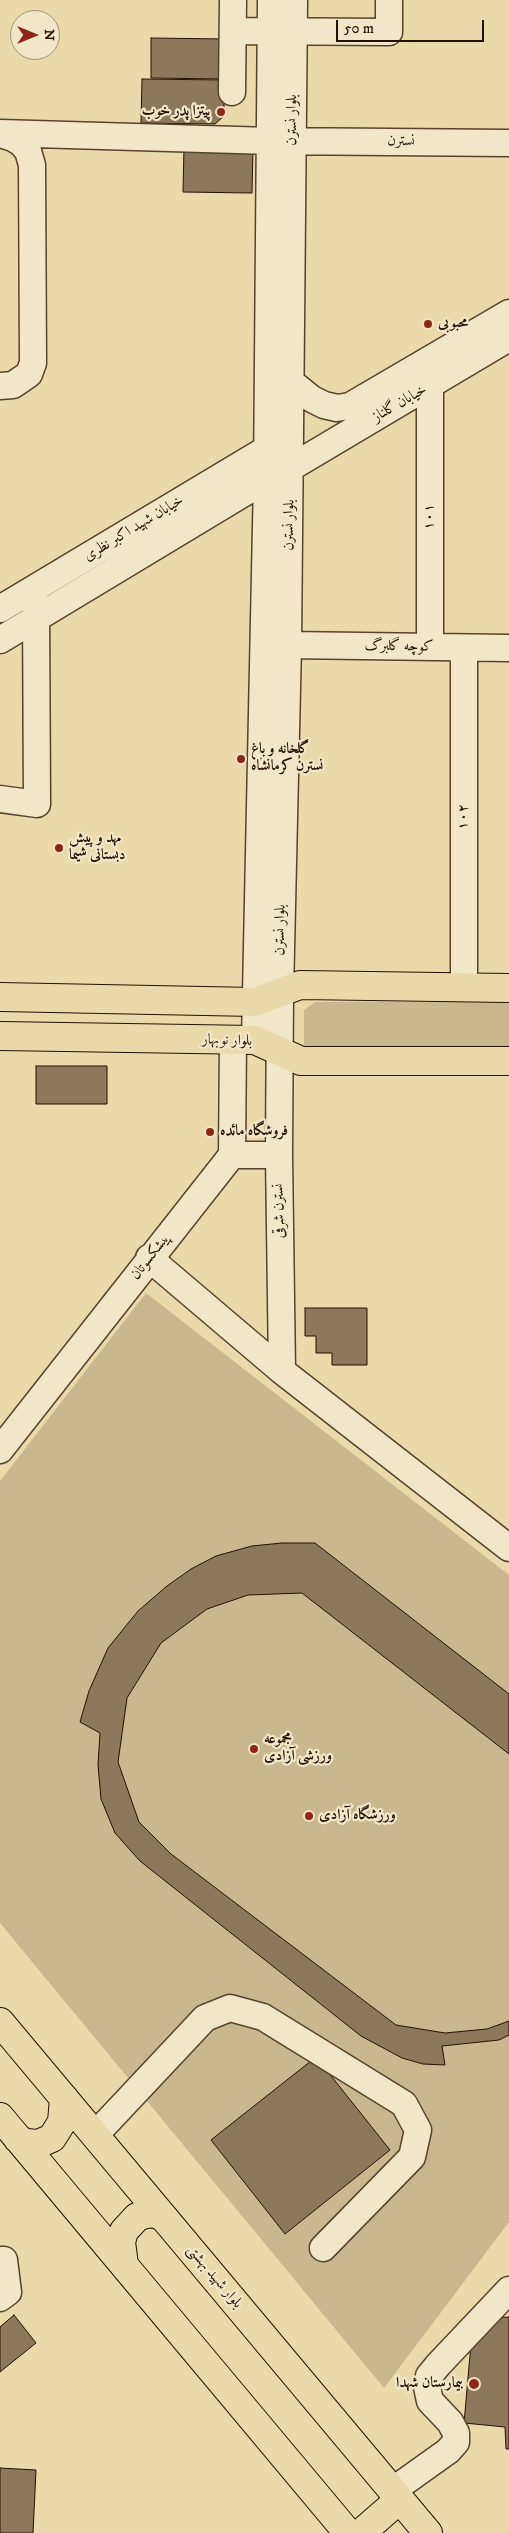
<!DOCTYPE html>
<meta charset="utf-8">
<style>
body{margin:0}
#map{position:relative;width:509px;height:2533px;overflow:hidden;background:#ebd9ac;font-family:"IM FELL DW Pica",serif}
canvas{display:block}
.north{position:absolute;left:10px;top:10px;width:50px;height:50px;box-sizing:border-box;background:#f2e6c9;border:1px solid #a1907a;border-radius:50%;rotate:90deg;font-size:14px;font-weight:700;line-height:20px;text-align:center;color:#270f03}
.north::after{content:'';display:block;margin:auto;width:18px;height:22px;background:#8f2418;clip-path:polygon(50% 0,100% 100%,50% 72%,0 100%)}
.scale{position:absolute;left:336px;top:20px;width:148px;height:22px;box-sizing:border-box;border:2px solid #270f03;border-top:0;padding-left:6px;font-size:15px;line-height:18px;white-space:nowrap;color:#270f03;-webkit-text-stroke:4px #f2e6c9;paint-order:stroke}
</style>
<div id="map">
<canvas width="509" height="2533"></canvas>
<div class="north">N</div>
<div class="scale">50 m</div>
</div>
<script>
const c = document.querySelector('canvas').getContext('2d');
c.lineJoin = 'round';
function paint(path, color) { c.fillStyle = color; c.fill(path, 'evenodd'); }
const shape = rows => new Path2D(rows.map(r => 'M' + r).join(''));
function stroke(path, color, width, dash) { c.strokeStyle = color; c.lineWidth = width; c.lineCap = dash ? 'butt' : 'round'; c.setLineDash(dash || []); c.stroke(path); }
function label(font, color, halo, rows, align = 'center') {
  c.font = font + ' "IM FELL DW Pica",Amiri,serif'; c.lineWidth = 4.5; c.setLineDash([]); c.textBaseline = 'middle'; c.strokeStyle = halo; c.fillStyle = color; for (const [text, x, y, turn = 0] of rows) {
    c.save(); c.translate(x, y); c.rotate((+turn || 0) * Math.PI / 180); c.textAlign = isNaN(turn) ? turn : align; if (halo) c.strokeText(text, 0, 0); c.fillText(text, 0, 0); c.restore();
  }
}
const green = shape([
 [509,1001,509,1051,315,1052,304,1045,304,1010,315,1002],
 [146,1293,509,1575,509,2222,384,2388,0,1923,0,1481]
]);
const building = shape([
 [151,38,225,39,224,79,151,78,151,38],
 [142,79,224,80,224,116,215,124,141,123,142,79],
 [184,147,253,148,252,193,183,192,184,147],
 [36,1066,107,1066,107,1104,36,1104,36,1066],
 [305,1308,367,1308,367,1365,332,1365,332,1353,316,1353,316,1336,305,1336,305,1308],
 [282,1543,315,1543,509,1694,509,1754,302,1593,248,1595,207,1609,161,1643,127,1698,118,1762,139,1822,171,1854,396,2025,445,2033,487,2029,509,2021,509,2035,499,2040,442,2046,445,2065,423,2064,402,2058,361,2036,140,1861,115,1833,101,1799,98,1765,100,1733,80,1722,89,1691,108,1648,138,1611,167,1586,191,1569,216,1556,252,1546,282,1543],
 [316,2057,390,2150,285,2234,211,2140,316,2057],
 [14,2315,36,2343,0,2372,0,2327,14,2315],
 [509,2317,509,2449,506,2449,505,2427,464,2423,471,2344,492,2318,509,2317],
 [0,2468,36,2470,33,2533,0,2533,0,2468]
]);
const minor = shape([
 [233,31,389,32,389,0],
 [232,92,233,0],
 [0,133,271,141,509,143],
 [0,134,13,138,21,143,28,151,32,165,33,363,29,374,13,385,0,386],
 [291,382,312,399,324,405,337,408,350,406,509,313],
 [430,387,430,647],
 [290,468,509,338],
 [0,609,267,449],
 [0,640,267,479],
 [288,645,509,648],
 [464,648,464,987],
 [0,799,37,804,36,604],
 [255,1040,267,479,271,0],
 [232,1155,279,1155],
 [149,1258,282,1371,509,1548],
 [282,1371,279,1155,280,993,288,645,294,0],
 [0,1450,232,1155,233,1040],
 [95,2135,205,2018,230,2008,263,2017,404,2104,418,2130,412,2157,323,2248],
 [0,2260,4,2260,8,2292,0,2298],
 [392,2491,448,2451,456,2442,456,2433,450,2422,430,2401,427,2387,429,2376,438,2365,509,2290]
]);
const major = shape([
 [0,997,255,1002,300,985,509,988],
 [0,1036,255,1040,301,1061,509,1061],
 [0,2022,428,2533],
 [0,2117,348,2533],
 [18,2139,26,2143,38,2144,52,2138,62,2122,64,2098],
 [124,2265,121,2242,124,2231,137,2217,146,2214,154,2213,163,2217],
 [361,2533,400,2499]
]);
const markers = [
 [221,112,5,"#8f2418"],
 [428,324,5,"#8f2418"],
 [241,759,5,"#8f2418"],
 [59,848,5,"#8f2418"],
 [210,1132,5,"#8f2418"],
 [254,1749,5,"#8f2418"],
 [309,1816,5,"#8f2418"],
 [474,2384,6,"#8f2418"]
];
const poiNames = [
 ["پیتزا پدر خوب",211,112,"right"],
 ["محبوبی",438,324],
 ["گلخانه و باغ",251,750],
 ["نسترن کرمانشاه",251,767],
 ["مهد و پیش",69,839],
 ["دبستانی شیما",69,856],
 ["فروشگاه مائده",220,1132],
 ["مجموعه",264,1740],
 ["ورزشی آزادی",264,1757],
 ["ورزشگاه آزادی",319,1816],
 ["بیمارستان شهدا",463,2384,"right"]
];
const streetNames = [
 ["بلوار نسترن",293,120,-90],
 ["نسترن",401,142,1],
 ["خیابان گلناز",400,404,-30],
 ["۱۰۱",430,517,-90],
 ["بلوار نسترن",290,525,-89],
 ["خیابان شهید اکبر نظری",134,529,-31],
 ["کوچه گلبرگ",399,647,1],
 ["۱۰۲",464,817,-90],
 ["بلوار نسترن",281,930,-89],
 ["بلوار نوبهار",227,1041,2],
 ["نسترن شرقی",280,1211,-91],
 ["پیشکسوتان",151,1257,-52],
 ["بلوار شهید بهشتی",214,2277,50]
];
paint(green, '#cab78f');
paint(building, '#8d785b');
stroke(building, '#270f03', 1);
stroke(minor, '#58422d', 29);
stroke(major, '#270f03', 30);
stroke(minor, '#f2e6c9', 26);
stroke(major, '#ebd9ac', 28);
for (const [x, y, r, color] of markers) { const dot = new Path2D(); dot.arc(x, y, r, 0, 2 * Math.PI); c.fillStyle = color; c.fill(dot); stroke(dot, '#f2e6c9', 2); }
label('bold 15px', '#270f03', '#f2e6c9', poiNames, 'left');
label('15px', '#270f03', '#f2e6c9', streetNames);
</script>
